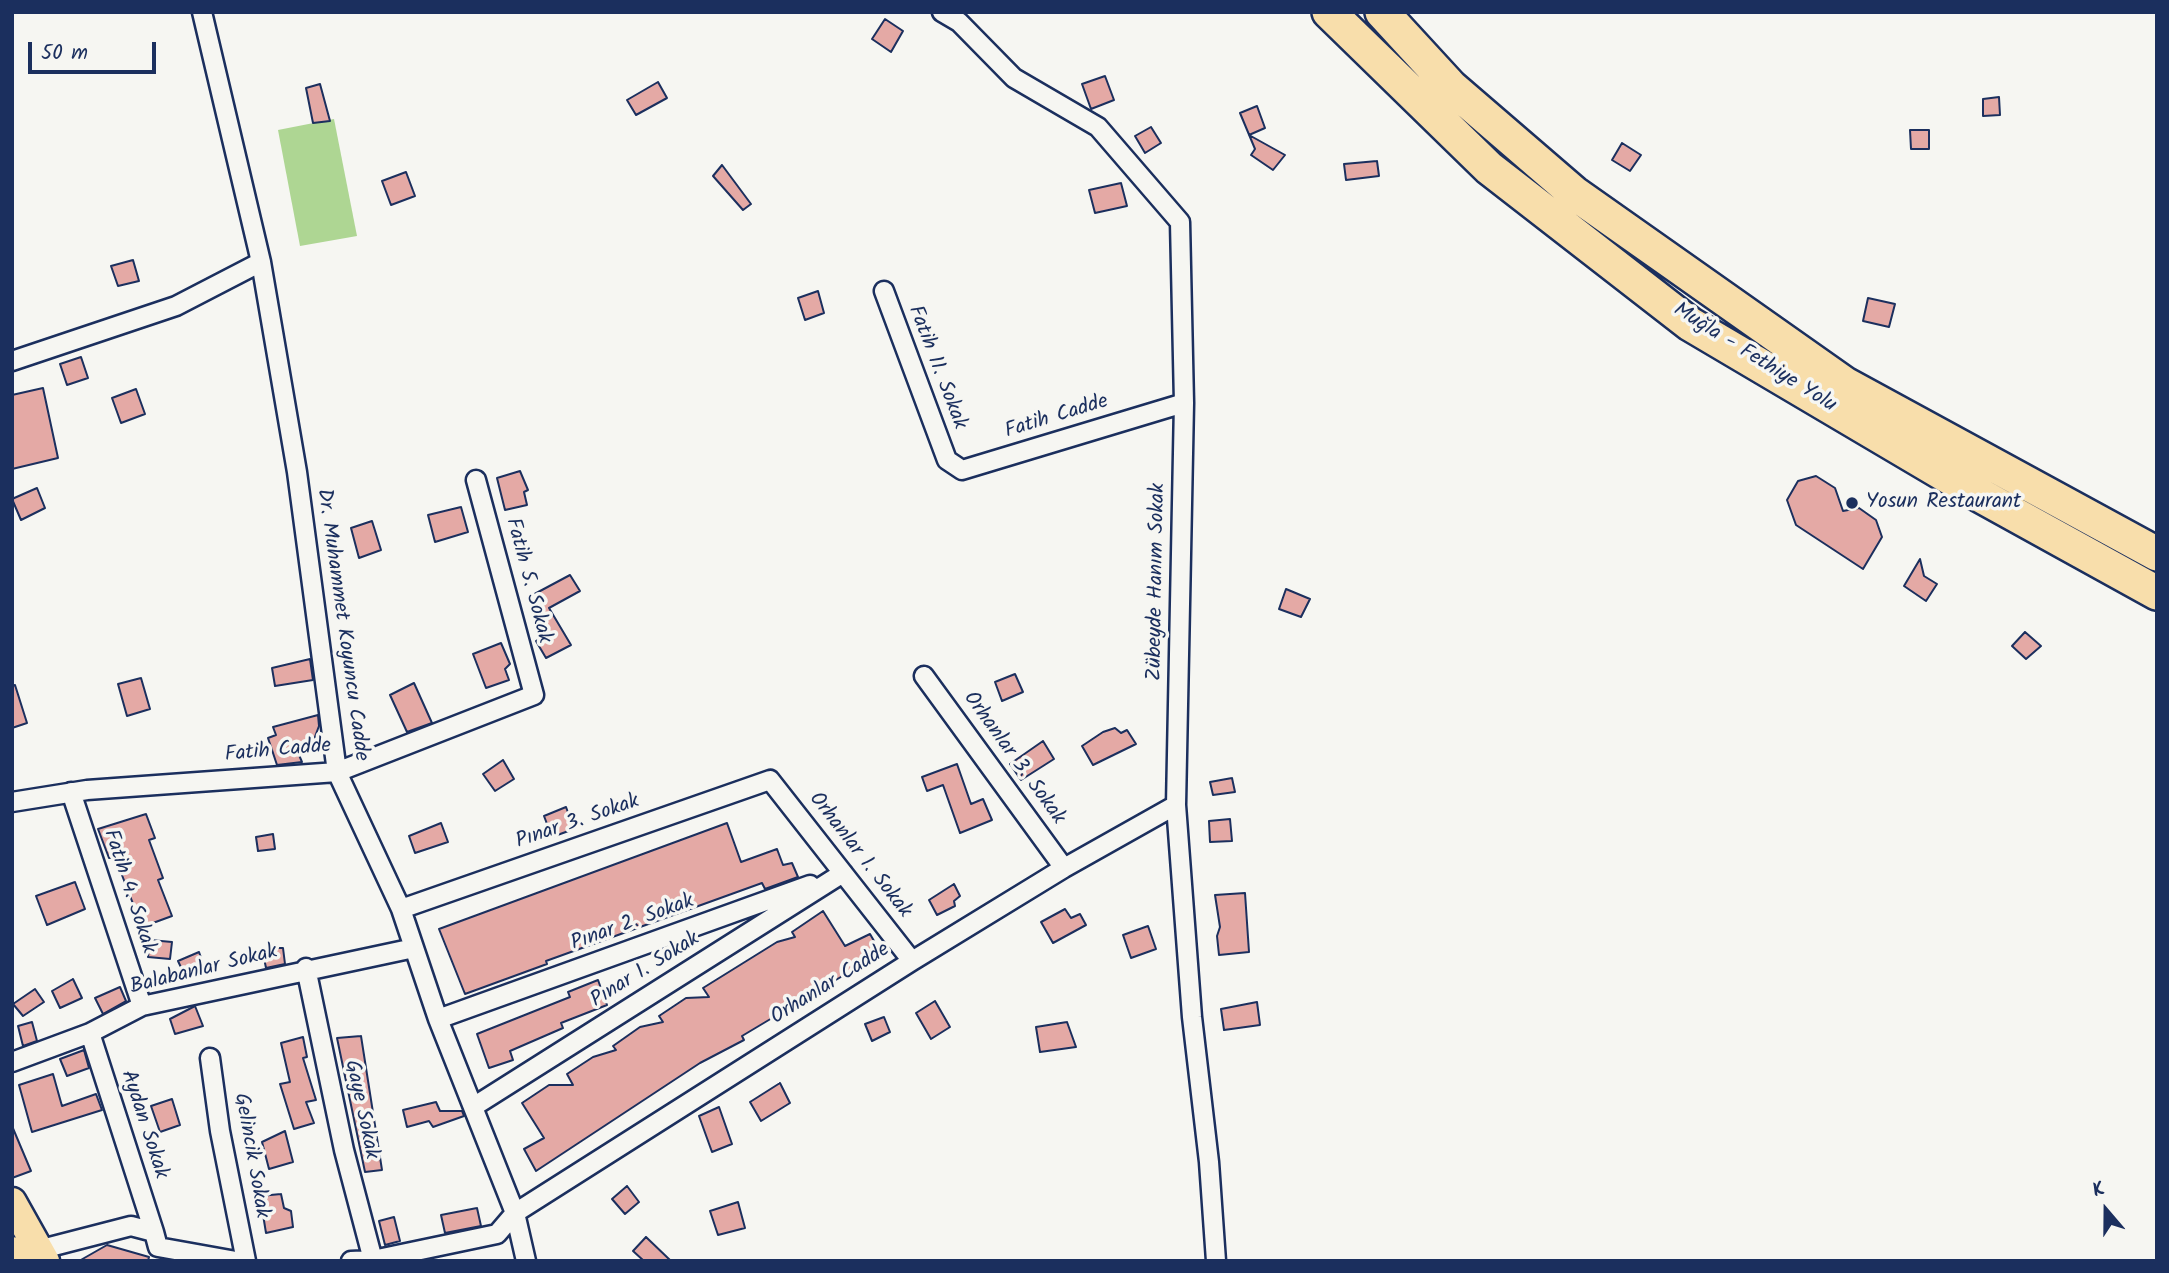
<!DOCTYPE html>
<meta charset="utf-8">
<style>
body{margin:0}
#map{position:relative;width:2169px;height:1273px;overflow:hidden;background:#f6f6f2;font-family:Kalam,sans-serif}
canvas{display:block}
.frame{position:absolute;inset:0;border:14px solid #1b2f5e;pointer-events:none}
.north{position:absolute;left:2071px;top:1175px;width:70px;height:70px;-webkit-text-stroke:5px #f6f6f2;paint-order:stroke;rotate:340deg;font-size:19px;font-weight:700;line-height:28px;text-align:center;color:#1b2f5e}
.north::after{content:'';display:block;margin:auto;width:24px;height:32px;background:#1b2f5e;clip-path:polygon(50% 0,100% 100%,50% 72%,0 100%)}
.scale{position:absolute;left:28px;top:42px;width:128px;height:32px;box-sizing:border-box;border:4px solid #1b2f5e;border-top:0;padding-left:9px;font-size:21px;line-height:24px;white-space:nowrap;color:#1b2f5e;-webkit-text-stroke:5px #f6f6f2;paint-order:stroke}
</style>
<div id="map">
<canvas width="2169" height="1273"></canvas>
<div class="frame"></div>
<div class="north">K</div>
<div class="scale">50 m</div>
</div>
<script>
const c = document.querySelector('canvas').getContext('2d');
c.lineJoin = 'round';
function paint(path, color) { c.fillStyle = color; c.fill(path, 'evenodd'); }
const shape = rows => new Path2D(rows.map(r => 'M' + r).join(''));
function stroke(path, color, width, dash) { c.strokeStyle = color; c.lineWidth = width; c.lineCap = dash ? 'butt' : 'round'; c.setLineDash(dash || []); c.stroke(path); }
function label(font, color, halo, rows, align = 'center') {
  c.font = font + ' Kalam,sans-serif'; c.lineWidth = 7; c.setLineDash([]); c.textBaseline = 'middle'; c.strokeStyle = halo; c.fillStyle = color; for (const [text, x, y, turn = 0] of rows) {
    c.save(); c.translate(x, y); c.rotate((+turn || 0) * Math.PI / 180); c.textAlign = isNaN(turn) ? turn : align; if (halo) c.strokeText(text, 0, 0); c.fillText(text, 0, 0); c.restore();
  }
}
const green = shape([
 [334,119,357,236,300,246,278,130]
]);
const building = shape([
 [885,19,903,31,891,52,872,39,885,19],
 [1105,76,1114,100,1091,109,1082,84,1105,76],
 [658,82,667,98,636,115,627,100,658,82],
 [320,84,330,121,313,123,306,88,320,84],
 [1999,97,2000,115,1983,116,1983,99,1999,97],
 [1257,106,1265,128,1249,135,1285,155,1273,170,1251,155,1255,149,1240,113,1257,106],
 [1151,127,1161,143,1145,153,1135,136,1151,127],
 [1910,130,1929,130,1929,149,1911,149,1910,130],
 [1622,143,1641,155,1630,171,1612,160,1622,143],
 [1377,161,1379,176,1346,180,1344,164,1377,161],
 [722,165,751,204,743,210,713,176,722,165],
 [406,172,415,196,391,205,382,181,406,172],
 [1121,183,1127,206,1095,213,1089,190,1121,183],
 [133,260,139,281,118,286,111,266,133,260],
 [818,291,824,313,805,320,798,298,818,291],
 [1868,298,1895,304,1889,327,1863,321,1868,298],
 [81,357,88,378,67,385,60,364,81,357],
 [43,388,58,458,12,469,12,395,43,388],
 [136,389,145,414,121,423,112,398,136,389],
 [520,471,528,490,524,492,527,505,505,510,497,478,520,471],
 [1816,476,1835,488,1843,511,1859,508,1876,520,1882,537,1863,569,1796,525,1787,500,1798,481,1816,476],
 [37,488,45,508,21,520,12,499,37,488],
 [461,507,468,532,435,542,428,515,461,507],
 [372,521,381,550,359,558,351,528,372,521],
 [1920,559,1924,576,1937,584,1926,601,1904,586,1920,559],
 [570,575,580,591,549,608,571,645,546,658,536,641,545,635,527,598,570,575],
 [1286,589,1310,599,1301,617,1279,609,1286,589],
 [2025,632,2041,646,2026,659,2012,646,2025,632],
 [501,643,510,664,505,669,509,680,486,688,473,654,501,643],
 [310,659,313,680,275,686,272,668,310,659],
 [1015,674,1023,692,1002,701,995,682,1015,674],
 [141,678,150,709,127,716,118,684,141,678],
 [414,683,432,723,407,732,390,695,414,683],
 [15,685,27,723,12,728,12,686,15,685],
 [318,715,319,726,310,750,299,755,302,762,277,765,268,738,276,735,273,727,318,715],
 [1115,728,1121,733,1127,730,1136,744,1093,765,1082,746,1103,732,1115,728],
 [1043,741,1054,759,1021,780,1010,764,1043,741],
 [503,760,514,779,495,791,483,774,503,760],
 [957,764,971,804,983,799,992,820,960,833,943,785,927,791,922,777,957,764],
 [1232,778,1235,792,1213,795,1210,782,1232,778],
 [566,807,574,829,552,837,544,816,566,807],
 [146,814,155,838,149,840,163,878,158,880,172,916,142,927,115,857,109,858,98,829,146,814],
 [1230,819,1232,841,1210,842,1209,821,1230,819],
 [441,823,448,842,415,853,409,836,441,823],
 [727,823,741,862,777,849,783,865,792,863,798,877,765,889,762,883,546,961,547,964,465,994,439,929,727,823],
 [273,834,275,849,258,851,256,837,273,834],
 [75,882,85,909,47,925,36,896,75,882],
 [954,884,960,896,954,901,955,906,937,915,929,900,954,884],
 [1245,893,1249,952,1219,955,1217,936,1220,927,1215,895,1245,893],
 [1065,909,1071,918,1080,914,1086,925,1053,943,1041,922,1065,909],
 [823,911,845,946,870,934,881,953,742,1036,744,1040,700,1063,536,1171,524,1149,544,1138,522,1103,549,1085,573,1085,567,1074,593,1057,616,1050,613,1046,640,1027,663,1022,659,1016,686,998,709,997,703,988,777,942,795,937,792,932,823,911],
 [1148,926,1156,949,1131,958,1123,935,1148,926],
 [150,940,172,942,170,959,148,957,150,940],
 [262,948,283,948,285,964,266,968,262,948],
 [199,952,205,969,186,978,178,961,199,952],
 [73,979,82,998,60,1008,52,991,73,979],
 [598,980,607,1005,561,1023,563,1028,510,1051,513,1060,489,1068,477,1034,570,997,568,992,598,980],
 [120,987,126,1001,103,1014,95,998,120,987],
 [35,989,44,1002,23,1016,13,1004,35,989],
 [935,1001,950,1027,931,1039,916,1013,935,1001],
 [1257,1002,1260,1025,1224,1030,1221,1009,1257,1002],
 [195,1006,203,1026,175,1034,170,1019,195,1006],
 [884,1017,890,1032,872,1041,865,1024,884,1017],
 [32,1022,37,1041,23,1046,18,1026,32,1022],
 [1067,1022,1076,1047,1040,1052,1036,1027,1067,1022],
 [361,1036,382,1170,365,1172,337,1038,361,1036],
 [303,1037,307,1057,303,1058,316,1100,306,1102,314,1123,294,1129,280,1084,290,1082,281,1043,303,1037],
 [84,1050,89,1068,67,1076,60,1059,84,1050],
 [53,1074,62,1106,96,1094,102,1110,32,1132,19,1085,53,1074],
 [780,1083,790,1103,761,1121,750,1102,780,1083],
 [172,1099,180,1125,160,1132,151,1106,172,1099],
 [436,1102,440,1111,462,1111,464,1116,433,1127,429,1121,407,1127,403,1110,436,1102],
 [719,1107,732,1144,712,1152,699,1116,719,1107],
 [12,1126,31,1171,12,1178,12,1126],
 [285,1131,293,1162,269,1169,262,1142,285,1131],
 [627,1186,639,1202,625,1214,612,1199,627,1186],
 [281,1194,284,1208,291,1211,293,1227,266,1233,260,1196,281,1194],
 [738,1202,745,1228,718,1235,710,1211,738,1202],
 [477,1208,481,1226,445,1233,441,1215,477,1208],
 [394,1217,400,1241,385,1245,379,1221,394,1217],
 [646,1237,671,1261,644,1261,633,1251,646,1237],
 [107,1245,149,1257,148,1261,79,1261,107,1245]
]);
const street = shape([
 [202,12,261,262,297,472,337,772,401,909,438,1019,515,1213,526,1261],
 [942,12,959,22,1014,78,1098,127,1180,222,1184,403,1176,805,1192,1017,1209,1162,1216,1261],
 [884,291,947,460,962,470,1184,403],
 [12,361,176,306,261,262],
 [924,676,1064,868],
 [71,792,142,1006],
 [12,802,87,790,337,772,534,695,476,480],
 [401,909,770,780,912,961],
 [306,968,344,1150,373,1260],
 [438,1019,810,885],
 [90,1033,154,1232],
 [210,1058,220,1131,246,1261],
 [12,1062,90,1033,142,1006,414,948],
 [473,1107,843,873],
 [38,1250,131,1226,154,1232,158,1247,236,1261],
 [351,1261,373,1260,497,1234,515,1213,912,961,1064,868,1176,805]
]);
const primary = shape([
 [12,1202,45,1261],
 [12,1251,18,1261]
]);
const highway = shape([
 [1329,12,1489,168,1690,324,1976,493,2157,593],
 [1382,12,1451,87,1574,193,1845,384,2157,554]
]);
const markers = [
 [1852,503,7,"#1b2f5e"]
];
const streetNames = [
 ["Muğla - Fethiye Yolu",1754,359,32],
 ["Fatih 11. Sokak",936,368,69],
 ["Fatih Cadde",1057,418,-17],
 ["Fatih 5. Sokak",527,581,75],
 ["Zübeyde Hanım Sokak",1158,582,-89],
 ["Dr. Muhammet Koyuncu Cadde",341,625,82],
 ["Fatih Cadde",278,752,-5],
 ["Orhanlar 3. Sokak",1013,759,54],
 ["Pınar 3. Sokak",578,823,-19],
 ["Orhanlar 1. Sokak",859,856,52],
 ["Fatih 4. Sokak",128,892,72],
 ["Pınar 2. Sokak",633,924,-20],
 ["Balabanlar Sokak",204,971,-14],
 ["Pınar 1. Sokak",646,971,-32],
 ["Orhanlar Cadde",831,985,-32],
 ["Gaye Sokak",360,1110,78],
 ["Aydan Sokak",143,1125,72],
 ["Gelincik Sokak",250,1156,80]
];
const poiNames = [
 ["Yosun Restaurant",1866,503]
];
paint(green, '#aed693');
paint(building, '#e4a9a5');
stroke(building, '#1b2f5e', 2);
stroke(street, '#1b2f5e', 23);
stroke(primary, '#1b2f5e', 33);
stroke(highway, '#1b2f5e', 38);
stroke(street, '#f6f6f2', 18);
stroke(primary, '#f8deab', 28);
stroke(highway, '#f8deab', 33);
for (const [x, y, r, color] of markers) { const dot = new Path2D(); dot.arc(x, y, r, 0, 2 * Math.PI); c.fillStyle = color; c.fill(dot); stroke(dot, '#f6f6f2', 2.5); }
label('21px', '#1b2f5e', '#f6f6f2', streetNames);
label('21px', '#1b2f5e', '#f6f6f2', poiNames, 'left');
</script>
